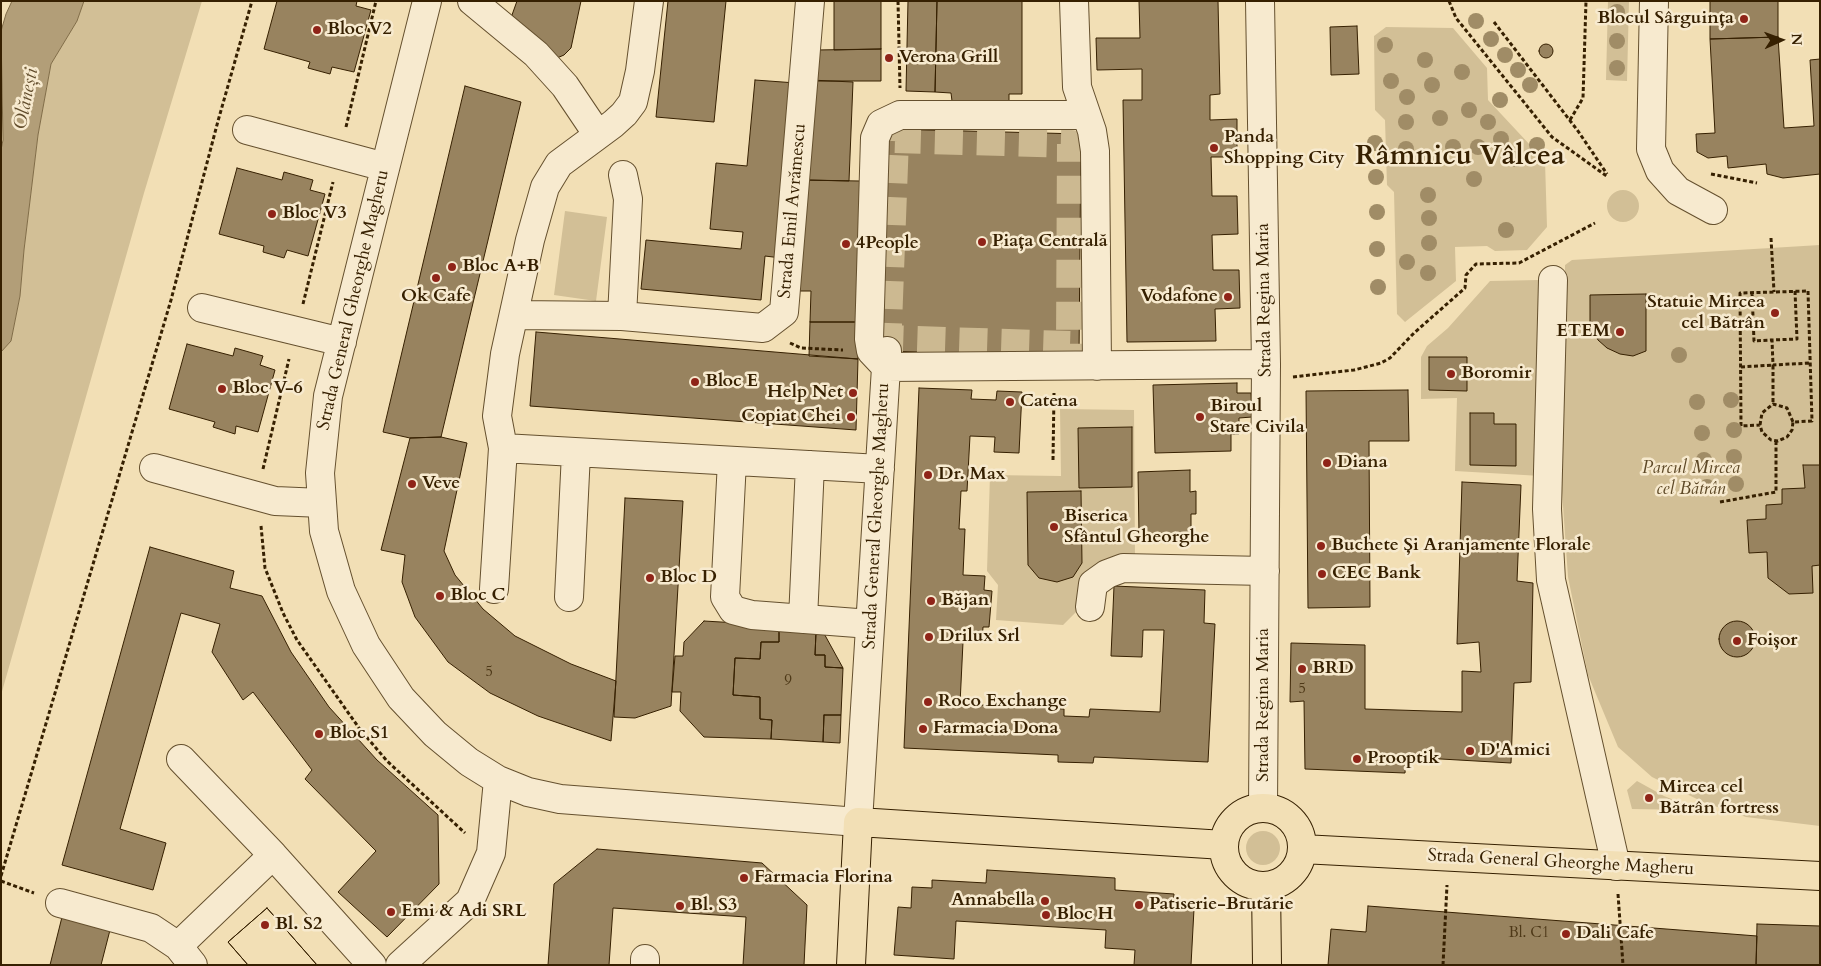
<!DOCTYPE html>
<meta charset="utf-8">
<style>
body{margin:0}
#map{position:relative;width:1821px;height:966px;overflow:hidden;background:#f2dfb5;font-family:Cardo,serif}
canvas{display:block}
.frame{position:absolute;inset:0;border:2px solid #362001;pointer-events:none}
.north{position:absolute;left:1756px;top:15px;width:50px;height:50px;-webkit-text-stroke:4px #f7eacf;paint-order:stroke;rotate:88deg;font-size:14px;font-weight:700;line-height:20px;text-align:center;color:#362001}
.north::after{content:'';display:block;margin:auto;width:18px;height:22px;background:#362001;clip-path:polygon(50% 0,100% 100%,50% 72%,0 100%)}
</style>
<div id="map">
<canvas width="1821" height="966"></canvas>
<div class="frame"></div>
<div class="north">N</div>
</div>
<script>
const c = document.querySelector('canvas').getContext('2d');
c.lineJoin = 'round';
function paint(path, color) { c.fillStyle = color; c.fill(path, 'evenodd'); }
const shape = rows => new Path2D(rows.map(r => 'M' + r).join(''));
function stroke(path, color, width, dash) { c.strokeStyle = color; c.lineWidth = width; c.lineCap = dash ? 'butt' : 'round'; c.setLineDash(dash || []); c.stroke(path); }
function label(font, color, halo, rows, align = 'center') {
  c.font = font + ' Cardo,serif'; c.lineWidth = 5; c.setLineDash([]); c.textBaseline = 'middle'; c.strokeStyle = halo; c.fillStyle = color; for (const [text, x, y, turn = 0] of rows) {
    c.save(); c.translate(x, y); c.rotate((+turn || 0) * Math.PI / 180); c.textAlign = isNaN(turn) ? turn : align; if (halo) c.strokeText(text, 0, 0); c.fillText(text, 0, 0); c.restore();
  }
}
const green = shape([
 [84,1,202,1,144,193,1,695,1,352,11,341,20,296,24,250,38,135,51,64,77,21],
 [1608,1,1629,1,1627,81,1606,80],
 [1386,27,1453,28,1487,68,1488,100,1545,161,1547,227,1527,250,1495,251,1487,246,1455,247,1456,281,1405,322,1397,314,1394,192,1387,185,1385,120,1375,110,1374,36],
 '1607 206a16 16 0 1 1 32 0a16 16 0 1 1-32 0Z',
 [565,211,607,217,596,301,554,295],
 [1820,245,1820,826,1746,817,1703,802,1652,777,1618,747,1588,675,1568,577,1561,477,1565,347,1565,265,1572,260],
 [1539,280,1541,476,1455,471,1457,398,1421,399,1421,357,1427,346,1448,328,1490,281],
 [1060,409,1134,410,1135,560,1101,562,1079,581,1077,611,1063,625,996,620,998,585,987,571,990,475,1061,476],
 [1637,781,1664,796,1689,806,1689,810,1632,809,1627,790],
 '1246 848a17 17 0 1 1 34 0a17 17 0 1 1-34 0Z'
]);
const water = shape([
 [12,1,84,1,77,21,51,64,38,135,24,250,20,296,11,341,1,352,1,150,3,140,1,31,6,14,12,1]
]);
const building = shape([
 [277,1,357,1,356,6,371,10,354,72,332,67,330,74,308,68,310,62,264,49,277,1],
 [517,1,581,1,571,48,564,55,557,58,549,56,512,15,517,1],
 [668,1,726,1,714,122,656,117,668,1],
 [834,1,881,1,881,49,834,50,834,1],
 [908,1,937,1,935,92,906,91,908,1],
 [937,1,1022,1,1022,94,1009,94,1009,102,981,104,952,101,951,93,935,92,937,1],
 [1139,1,1218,1,1220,94,1210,95,1210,120,1237,119,1237,157,1211,157,1212,196,1237,196,1238,234,1212,235,1213,270,1239,270,1240,308,1215,309,1216,341,1127,342,1123,100,1142,100,1142,69,1097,70,1096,38,1140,38,1139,1],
 [1710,1,1778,1,1778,37,1710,39,1710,1],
 [1357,26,1359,74,1331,75,1330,27,1357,26],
 [1778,37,1784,128,1814,126,1810,60,1820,59,1820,174,1783,178,1767,174,1766,164,1728,168,1727,156,1708,158,1697,152,1696,134,1715,133,1710,39,1778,37],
 '1539 51a7 7 0 1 1 14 0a7 7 0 1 1-14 0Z',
 [881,49,881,81,817,81,816,50,881,49],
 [755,80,796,83,781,258,765,256,761,300,641,289,646,240,741,249,743,232,710,229,716,163,747,166,755,80],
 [810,80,853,82,849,181,806,180,810,80],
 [465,86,521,102,441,437,410,438,383,432,465,86],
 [889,129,1081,134,1079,356,881,351,889,129],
 [237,168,282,180,284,172,313,180,310,190,325,194,308,256,287,250,284,258,263,252,264,246,219,234,237,168],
 [803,180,860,181,857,322,810,322,811,291,800,291,803,180],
 [1646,294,1646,351,1633,356,1620,354,1607,348,1598,340,1590,324,1590,295,1646,294],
 [810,322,857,322,858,359,809,356,810,322],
 [536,332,858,359,856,430,530,406,536,332],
 [187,344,233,356,235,348,263,356,260,365,275,370,258,432,236,426,235,434,213,427,215,422,169,409,187,344],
 [1429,357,1467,357,1467,391,1429,390,1429,357],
 [1237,383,1237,393,1251,393,1252,417,1239,418,1239,434,1231,434,1231,451,1155,453,1153,385,1237,383],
 [919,388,972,390,971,399,996,400,997,391,1022,392,1019,453,994,452,995,437,970,436,967,491,961,491,959,529,965,529,963,575,985,576,984,590,992,591,989,627,983,627,982,642,963,642,960,704,1064,709,1064,716,1089,717,1090,709,1160,712,1164,630,1143,630,1142,657,1111,656,1114,586,1205,590,1204,623,1215,624,1208,762,1094,757,1093,763,1058,762,1058,755,904,748,919,388],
 [1408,390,1409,441,1369,441,1370,607,1308,608,1306,391,1408,390],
 [1470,413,1494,413,1494,424,1516,424,1516,466,1470,465,1470,413],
 [1132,427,1132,487,1079,488,1078,428,1132,427],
 [441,437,467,443,444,551,455,575,483,609,515,636,571,664,616,681,611,741,538,716,490,693,448,662,415,617,402,582,405,555,381,550,410,438,441,437],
 [1803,465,1820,465,1820,565,1812,566,1813,593,1789,594,1768,578,1767,552,1749,553,1747,520,1766,519,1766,505,1782,504,1782,489,1805,488,1803,465],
 [1190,470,1190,492,1196,491,1196,514,1191,514,1191,534,1139,535,1138,472,1190,470],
 [1462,482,1521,485,1517,581,1533,583,1531,682,1514,683,1511,763,1406,757,1405,773,1305,769,1304,701,1290,702,1291,643,1365,645,1365,709,1462,712,1462,671,1481,672,1479,642,1457,644,1462,482],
 [1081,491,1082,563,1073,577,1057,582,1039,578,1028,565,1027,492,1081,491],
 [625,498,683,501,671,706,635,718,614,717,625,498],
 [150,547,234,571,230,588,262,596,291,652,329,707,377,760,438,815,439,884,387,937,338,892,376,851,305,779,312,770,253,692,243,700,212,652,220,624,181,613,120,829,166,843,153,890,62,865,150,547],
 [704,621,821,628,843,668,825,667,825,655,815,655,816,632,779,631,779,642,761,642,760,659,735,658,733,695,760,697,760,719,772,720,771,739,704,737,680,711,681,692,672,692,675,656,683,656,684,642,704,621],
 '1719 639a18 18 0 1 1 36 0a18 18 0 1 1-36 0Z',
 [779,631,816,632,815,655,825,655,825,667,843,668,841,715,824,715,823,742,771,739,772,720,760,719,760,697,733,695,735,658,760,659,761,642,779,642,779,631],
 [824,715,841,715,840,743,823,742,824,715],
 [597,849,762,863,807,905,804,965,743,965,746,917,613,908,609,965,548,965,554,884,597,849],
 [987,870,1115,878,1115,890,1174,894,1173,908,1194,909,1191,965,1134,965,1135,950,1105,948,1106,930,956,921,954,959,894,955,898,907,911,908,912,887,932,888,932,880,986,883,987,870],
 [1368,906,1757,936,1756,965,1328,965,1331,929,1366,932,1368,906],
 [267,908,317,965,248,965,228,942,267,908],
 [267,908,317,965,248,965,228,942,267,908],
 [62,917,110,930,101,965,50,965,62,917],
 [1757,924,1820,926,1820,965,1756,965,1757,924]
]);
const minorTunnel = shape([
 [887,351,895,139,1071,144,1070,345,887,339]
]);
const path = shape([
 [898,1,900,88],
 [1449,1,1456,18,1552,137,1608,177],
 [1494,22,1578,131,1607,174],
 [1570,120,1583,98,1586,1],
 [346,127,376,1],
 [1711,174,1757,183],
 [1771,238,1774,292],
 [1795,291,1797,339,1772,340,1773,365,1810,363],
 [1808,291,1812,421,1793,422,1792,430,1787,437,1778,441,1771,440,1762,432,1760,425,1741,426,1740,293,1808,291],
 [1752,292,1754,341,1772,340],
 [303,304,333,182],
 [790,343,801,348,843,350],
 [1741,367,1773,365,1773,404],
 [1293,377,1354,370,1381,363,1390,358,1414,333,1465,288,1466,275,1476,264,1519,263,1595,223],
 [1760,425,1762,413,1773,404,1787,408,1793,422],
 [1053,460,1054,393],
 [263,469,289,359],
 [1720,502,1776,492,1776,440],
 [261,526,265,568,283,613,297,640,359,728,387,761,465,833],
 [1,876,171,300,218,121,252,1],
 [1,881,34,893],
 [1618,894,1623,965],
 [1443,965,1447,885]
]);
const minor = shape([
 [427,1,328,396,320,473,324,531,341,591,366,645,401,698,435,734,469,762,498,780,528,792,560,799,858,822,887,351],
 [472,1,536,54,565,86,598,135],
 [649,1,640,71,633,102,624,114,613,124,559,164,545,187,530,240,505,354,497,416,503,448,880,469],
 [1074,1,1077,87,1092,131,1095,151,1097,366],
 [1260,1,1266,364,1263,808],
 [1654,1,1651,149,1660,171,1678,191,1713,210],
 [247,130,385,167],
 [1553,280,1547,509,1551,580,1616,866],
 [202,308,342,342],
 [514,315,622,316,763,328,784,312,810,1],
 [622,316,628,199,623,175],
 [886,367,871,351,869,339,875,138,881,124,900,115,1086,115],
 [886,367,1266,364],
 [732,461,725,597,733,610,752,615,870,624],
 [154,468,275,501,322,503],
 [494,589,503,448],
 [569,597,576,453],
 [1090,607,1093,584,1107,574,1123,568,1265,571],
 [803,619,810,465],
 [181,759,273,855,372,965],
 [60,903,151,928,178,946,193,965],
 [178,946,273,855],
 [400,965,470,901,491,853,498,780],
 [645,965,645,959]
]);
const major = shape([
 '1224 847a39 39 0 1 1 78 0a39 39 0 1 1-78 0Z',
 [1302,849,1820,876],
 [1266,886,1267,965],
 [851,965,858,822,1224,845]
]);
const trees = [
 [1617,12],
 [1476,21],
 [1491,39],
 [1617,41],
 [1385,45],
 [1505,55],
 [1425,60],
 [1617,68],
 [1518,70],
 [1462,72],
 [1391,81],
 [1432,85],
 [1530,85],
 [1407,97],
 [1500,100],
 [1469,110],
 [1440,118],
 [1406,122],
 [1488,122],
 [1501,139],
 [1375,143],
 [1537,145],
 [1453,147],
 [1478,147],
 [1406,149],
 [1516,159],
 [1376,177],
 [1474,179],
 [1428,195],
 [1377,212],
 [1429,218],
 [1506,230],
 [1429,243],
 [1377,249],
 [1407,262],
 [1428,273],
 [1378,287],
 [1679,355],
 [1731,400],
 [1697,402],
 [1734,430],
 [1702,433],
 [1734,457],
 [1704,460],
 [1736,484],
 [1707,487]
];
const markers = [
 [1744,19,5,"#8f2418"],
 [317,30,5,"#8f2418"],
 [889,58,5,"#8f2418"],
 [1214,148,5,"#8f2418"],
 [272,214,5,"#8f2418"],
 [982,242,5,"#8f2418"],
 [846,244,5,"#8f2418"],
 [452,267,5,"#8f2418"],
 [436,278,5,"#8f2418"],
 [1228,297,5,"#8f2418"],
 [1775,313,5,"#8f2418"],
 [1620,332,5,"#8f2418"],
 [1451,374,5,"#8f2418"],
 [695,382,5,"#8f2418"],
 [222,389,5,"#8f2418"],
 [853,393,5,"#8f2418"],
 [1010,402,5,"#8f2418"],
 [851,417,5,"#8f2418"],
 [1200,417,5,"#8f2418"],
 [1327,463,5,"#8f2418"],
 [928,475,5,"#8f2418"],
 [412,484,5,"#8f2418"],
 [1054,527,5,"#8f2418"],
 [1321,546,5,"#8f2418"],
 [1322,574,5,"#8f2418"],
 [650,578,5,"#8f2418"],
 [440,596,5,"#8f2418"],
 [931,601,5,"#8f2418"],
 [929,637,5,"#8f2418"],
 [1737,641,5,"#8f2418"],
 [1302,669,5,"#8f2418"],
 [928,702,5,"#8f2418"],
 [923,729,5,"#8f2418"],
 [319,734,5,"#8f2418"],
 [1470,751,5,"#8f2418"],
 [1357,759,5,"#8f2418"],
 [1649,798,5,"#8f2418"],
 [744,878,5,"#8f2418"],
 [1045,901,5,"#8f2418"],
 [1139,905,5,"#8f2418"],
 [680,906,5,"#8f2418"],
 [391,912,5,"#8f2418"],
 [1046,915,5,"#8f2418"],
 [265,925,5,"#8f2418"],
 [1566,934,5,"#8f2418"]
];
const numberNames = [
 ["5",489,673],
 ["9",788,682],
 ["5",1302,690],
 ["Bl. C1",1529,934]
];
const poiNames = [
 ["Blocul Sârguința",1734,19,"right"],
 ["Bloc V2",327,30],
 ["Verona Grill",899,58],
 ["Panda",1224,138],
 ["Shopping City",1224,159],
 ["Bloc V3",282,214],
 ["Piața Centrală",992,242],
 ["4People",856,244],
 ["Bloc A+B",462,267],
 ["Ok Cafe",436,297,"center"],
 ["Vodafone",1218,297,"right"],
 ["Statuie Mircea",1765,303,"right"],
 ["cel Bătrân",1765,324,"right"],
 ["ETEM",1610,332,"right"],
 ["Boromir",1461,374],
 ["Bloc E",705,382],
 ["Bloc V-6",232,389],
 ["Help Net",843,393,"right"],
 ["Catena",1020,402],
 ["Biroul",1210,407],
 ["Stare Civila",1210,428],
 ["Copiat Chei",841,417,"right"],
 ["Diana",1337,463],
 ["Dr. Max",938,475],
 ["Veve",422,484],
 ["Biserica",1064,517],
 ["Sfântul Gheorghe",1064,538],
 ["Buchete Și Aranjamente Florale",1331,546],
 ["CEC Bank",1332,574],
 ["Bloc D",660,578],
 ["Bloc C",450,596],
 ["Băjan",941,601],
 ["Drilux Srl",939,637],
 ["Foișor",1747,641],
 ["BRD",1312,669],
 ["Roco Exchange",938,702],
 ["Farmacia Dona",933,729],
 ["Bloc S1",329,734],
 ["D'Amici",1480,751],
 ["Prooptik",1367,759],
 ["Mircea cel",1659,788],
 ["Bătrân fortress",1659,809],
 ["Farmacia Florina",754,878],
 ["Annabella",1035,901,"right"],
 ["Patiserie-Brutărie",1149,905],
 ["Bl. S3",690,906],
 ["Emi & Adi SRL",401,912],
 ["Bloc H",1056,915],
 ["Bl. S2",275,925],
 ["Dali Cafe",1576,934]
];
const streetNames = [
 ["Strada Emil Avrămescu",793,211,-85],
 ["Strada General Gheorghe Magheru",354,300,-77],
 ["Strada Regina Maria",1265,300,-91],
 ["Strada General Gheorghe Magheru",877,516,-87],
 ["Strada Regina Maria",1264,705,-90],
 ["Strada General Gheorghe Magheru",1561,863,3]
];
const parkNames = [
 ["Parcul Mircea",1691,469],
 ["cel Bătrân",1691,490]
];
const waterNames = [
 ["Olănești",27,99,-79]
];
const townNames = [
 ["Râmnicu Vâlcea",1460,158]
];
paint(green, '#d2bf96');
paint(water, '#b29e78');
stroke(water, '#806c48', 1);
paint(building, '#98835f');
stroke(building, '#362001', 1);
stroke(minorTunnel, '#ccb991', 28, [28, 14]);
stroke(minor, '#65502e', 30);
stroke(major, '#362001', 30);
stroke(path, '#362001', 3, [4, 2.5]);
stroke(minor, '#f7eacf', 28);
stroke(major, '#f2dfb5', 28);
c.fillStyle = '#a08c66';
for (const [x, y] of trees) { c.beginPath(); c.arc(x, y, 8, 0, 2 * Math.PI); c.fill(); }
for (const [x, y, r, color] of markers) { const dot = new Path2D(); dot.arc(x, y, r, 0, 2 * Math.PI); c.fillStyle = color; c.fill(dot); stroke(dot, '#f7eacf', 2); }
label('15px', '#4e3918', null, numberNames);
label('bold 18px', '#362001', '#f7eacf', poiNames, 'left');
label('18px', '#362001', '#f7eacf', streetNames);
label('italic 18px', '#5d4826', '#f7eacf', parkNames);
label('italic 19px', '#614c2b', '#f7eacf', waterNames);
label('bold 28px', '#362001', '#f7eacf', townNames);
</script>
